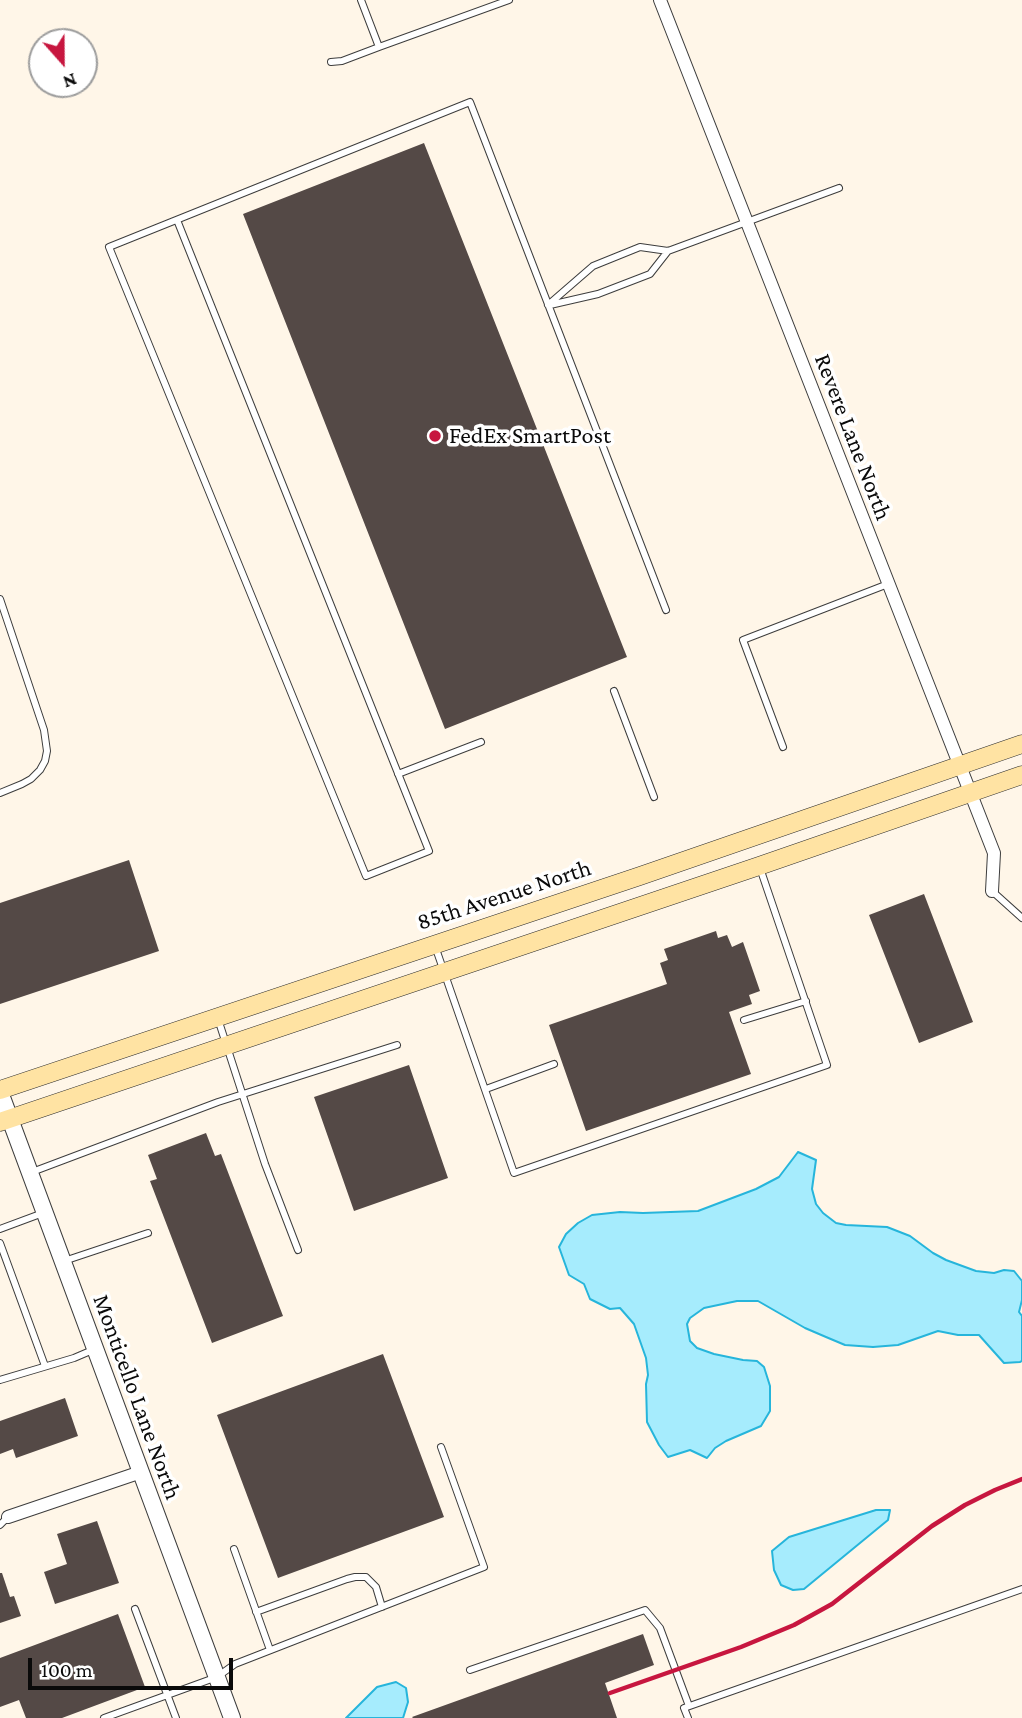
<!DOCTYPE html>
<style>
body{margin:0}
#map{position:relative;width:1022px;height:1718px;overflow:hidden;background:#fff6e8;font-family:"Crimson Pro",serif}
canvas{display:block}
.north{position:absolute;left:28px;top:28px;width:70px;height:70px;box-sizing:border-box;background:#fff;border:2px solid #9d9d9d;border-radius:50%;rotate:159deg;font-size:19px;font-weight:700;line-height:28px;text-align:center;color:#0a0a0a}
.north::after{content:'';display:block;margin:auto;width:24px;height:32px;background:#c7163f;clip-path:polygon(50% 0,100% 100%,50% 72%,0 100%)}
.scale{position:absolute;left:28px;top:1658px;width:205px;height:32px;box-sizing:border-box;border:4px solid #0a0a0a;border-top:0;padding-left:9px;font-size:21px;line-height:24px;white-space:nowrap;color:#0a0a0a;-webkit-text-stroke:5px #fff;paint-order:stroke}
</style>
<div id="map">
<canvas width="1022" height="1718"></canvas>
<div class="north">N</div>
<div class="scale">100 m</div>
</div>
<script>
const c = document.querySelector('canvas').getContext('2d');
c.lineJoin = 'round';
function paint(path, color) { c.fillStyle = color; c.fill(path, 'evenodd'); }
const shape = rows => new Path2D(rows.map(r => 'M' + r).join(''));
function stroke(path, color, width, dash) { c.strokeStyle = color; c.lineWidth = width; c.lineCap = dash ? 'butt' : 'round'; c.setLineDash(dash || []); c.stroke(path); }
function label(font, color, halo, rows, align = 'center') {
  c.font = font + ' "Crimson Pro",serif'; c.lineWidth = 7; c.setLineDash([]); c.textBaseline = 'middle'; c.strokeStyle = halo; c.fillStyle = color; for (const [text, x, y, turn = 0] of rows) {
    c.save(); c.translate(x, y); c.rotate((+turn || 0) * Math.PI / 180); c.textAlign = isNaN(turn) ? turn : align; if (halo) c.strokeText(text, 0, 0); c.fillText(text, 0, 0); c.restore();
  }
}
const water = shape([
 [798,1152,816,1160,812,1189,816,1204,823,1213,836,1223,846,1225,887,1227,910,1236,933,1253,946,1260,976,1271,994,1273,1004,1270,1014,1271,1022,1281,1022,1300,1019,1312,1022,1316,1022,1361,1020,1362,1004,1363,979,1335,958,1335,938,1331,898,1345,873,1347,845,1345,826,1337,805,1328,758,1301,737,1301,704,1308,690,1318,687,1324,690,1341,697,1348,714,1354,743,1360,757,1361,764,1367,770,1386,770,1411,761,1426,726,1441,715,1448,707,1458,690,1450,668,1457,659,1445,647,1422,646,1384,648,1375,646,1358,634,1324,620,1308,610,1309,590,1299,584,1284,569,1275,559,1247,566,1234,578,1223,592,1215,620,1212,643,1213,698,1211,756,1189,779,1177,798,1152],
 [876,1510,890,1510,888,1520,804,1589,793,1590,781,1585,774,1570,772,1551,789,1537,876,1510],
 [396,1682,406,1688,408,1702,403,1718,346,1718,377,1687,396,1682]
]);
const building = shape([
 [424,143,627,657,445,729,243,214],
 [129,860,159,951,0,1004,0,903],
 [924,894,973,1022,919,1043,869,915],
 [716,931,718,938,727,935,732,947,743,942,760,991,749,995,752,1004,729,1012,751,1074,586,1131,549,1025,667,984,660,963,668,960,664,949],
 [409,1065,448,1178,354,1211,314,1097],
 [206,1133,215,1156,221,1154,283,1316,212,1343,150,1181,157,1179,148,1155],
 [383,1354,444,1517,278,1578,217,1415],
 [65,1398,78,1436,16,1458,13,1449,0,1454,0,1421],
 [97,1521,119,1583,55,1604,44,1572,67,1564,57,1534],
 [0,1573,2,1573,10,1597,14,1596,21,1616,0,1623],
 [118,1614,145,1687,62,1718,26,1718,19,1700,0,1707,0,1658],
 [643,1634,654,1665,605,1683,617,1718,413,1718,412,1717]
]);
const service = shape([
 [361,0,379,47,509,0],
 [331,62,342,61,379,47],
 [177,220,429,851,366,876,109,247,470,102,666,610],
 [548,305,593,266,640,247,668,251,839,188],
 [550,305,598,294,650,274,668,251],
 [0,599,44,730,47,751,45,761,40,770,31,779,22,784,0,793],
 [614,691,654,797],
 [783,747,743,640,888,584],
 [398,774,481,742],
 [992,891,1022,918],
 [435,946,514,1173,827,1065,760,868],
 [218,1019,265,1164,298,1250],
 [744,1020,806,1001],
 [486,1089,554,1064],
 [32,1172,218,1102,397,1045],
 [0,1229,43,1213],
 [0,1243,45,1366],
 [64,1261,148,1233],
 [0,1380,74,1358,95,1349],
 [0,1525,8,1517],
 [234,1549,270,1650],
 [135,1609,176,1718],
 [256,1612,347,1579,355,1577,366,1577,376,1587,382,1607],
 [470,1670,645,1610,660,1628,689,1706],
 [104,1718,217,1677,235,1664,484,1567,441,1447],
 [688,1718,684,1708,1022,1589]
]);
const minor = shape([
 [660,0,994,853,992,891],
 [8,1517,141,1472]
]);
const tertiary = shape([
 [0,1092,232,1718]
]);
const secondary = shape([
 [0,1090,640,876,1022,744],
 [0,1122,759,866,1022,775]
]);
const rail = shape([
 [610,1693,741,1647,794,1625,832,1604,932,1526,965,1505,995,1490,1022,1479]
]);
const markers = [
 [435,436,7,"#c7163f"]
];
const poiNames = [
 ["FedEx SmartPost",449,436]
];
const streetNames = [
 ["Revere Lane North",853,437,69],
 ["85th Avenue North",504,895,-18],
 ["Monticello Lane North",137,1397,70]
];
paint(water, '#a6ecfd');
stroke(water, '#26b5db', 2);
paint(building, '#544946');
stroke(service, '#3d3d3d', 8);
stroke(minor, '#3d3d3d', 14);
stroke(tertiary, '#3d3d3d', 18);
stroke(secondary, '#2c2c2c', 19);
stroke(service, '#fff', 6);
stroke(minor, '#fff', 12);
stroke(tertiary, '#fff', 16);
stroke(secondary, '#ffe3a3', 18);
stroke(rail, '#c7163f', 4.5);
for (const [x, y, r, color] of markers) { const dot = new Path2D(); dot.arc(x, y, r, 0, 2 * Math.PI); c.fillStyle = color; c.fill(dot); stroke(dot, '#fff', 2.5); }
label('24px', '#0a0a0a', '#fff', poiNames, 'left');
label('24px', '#0a0a0a', '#fff', streetNames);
</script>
